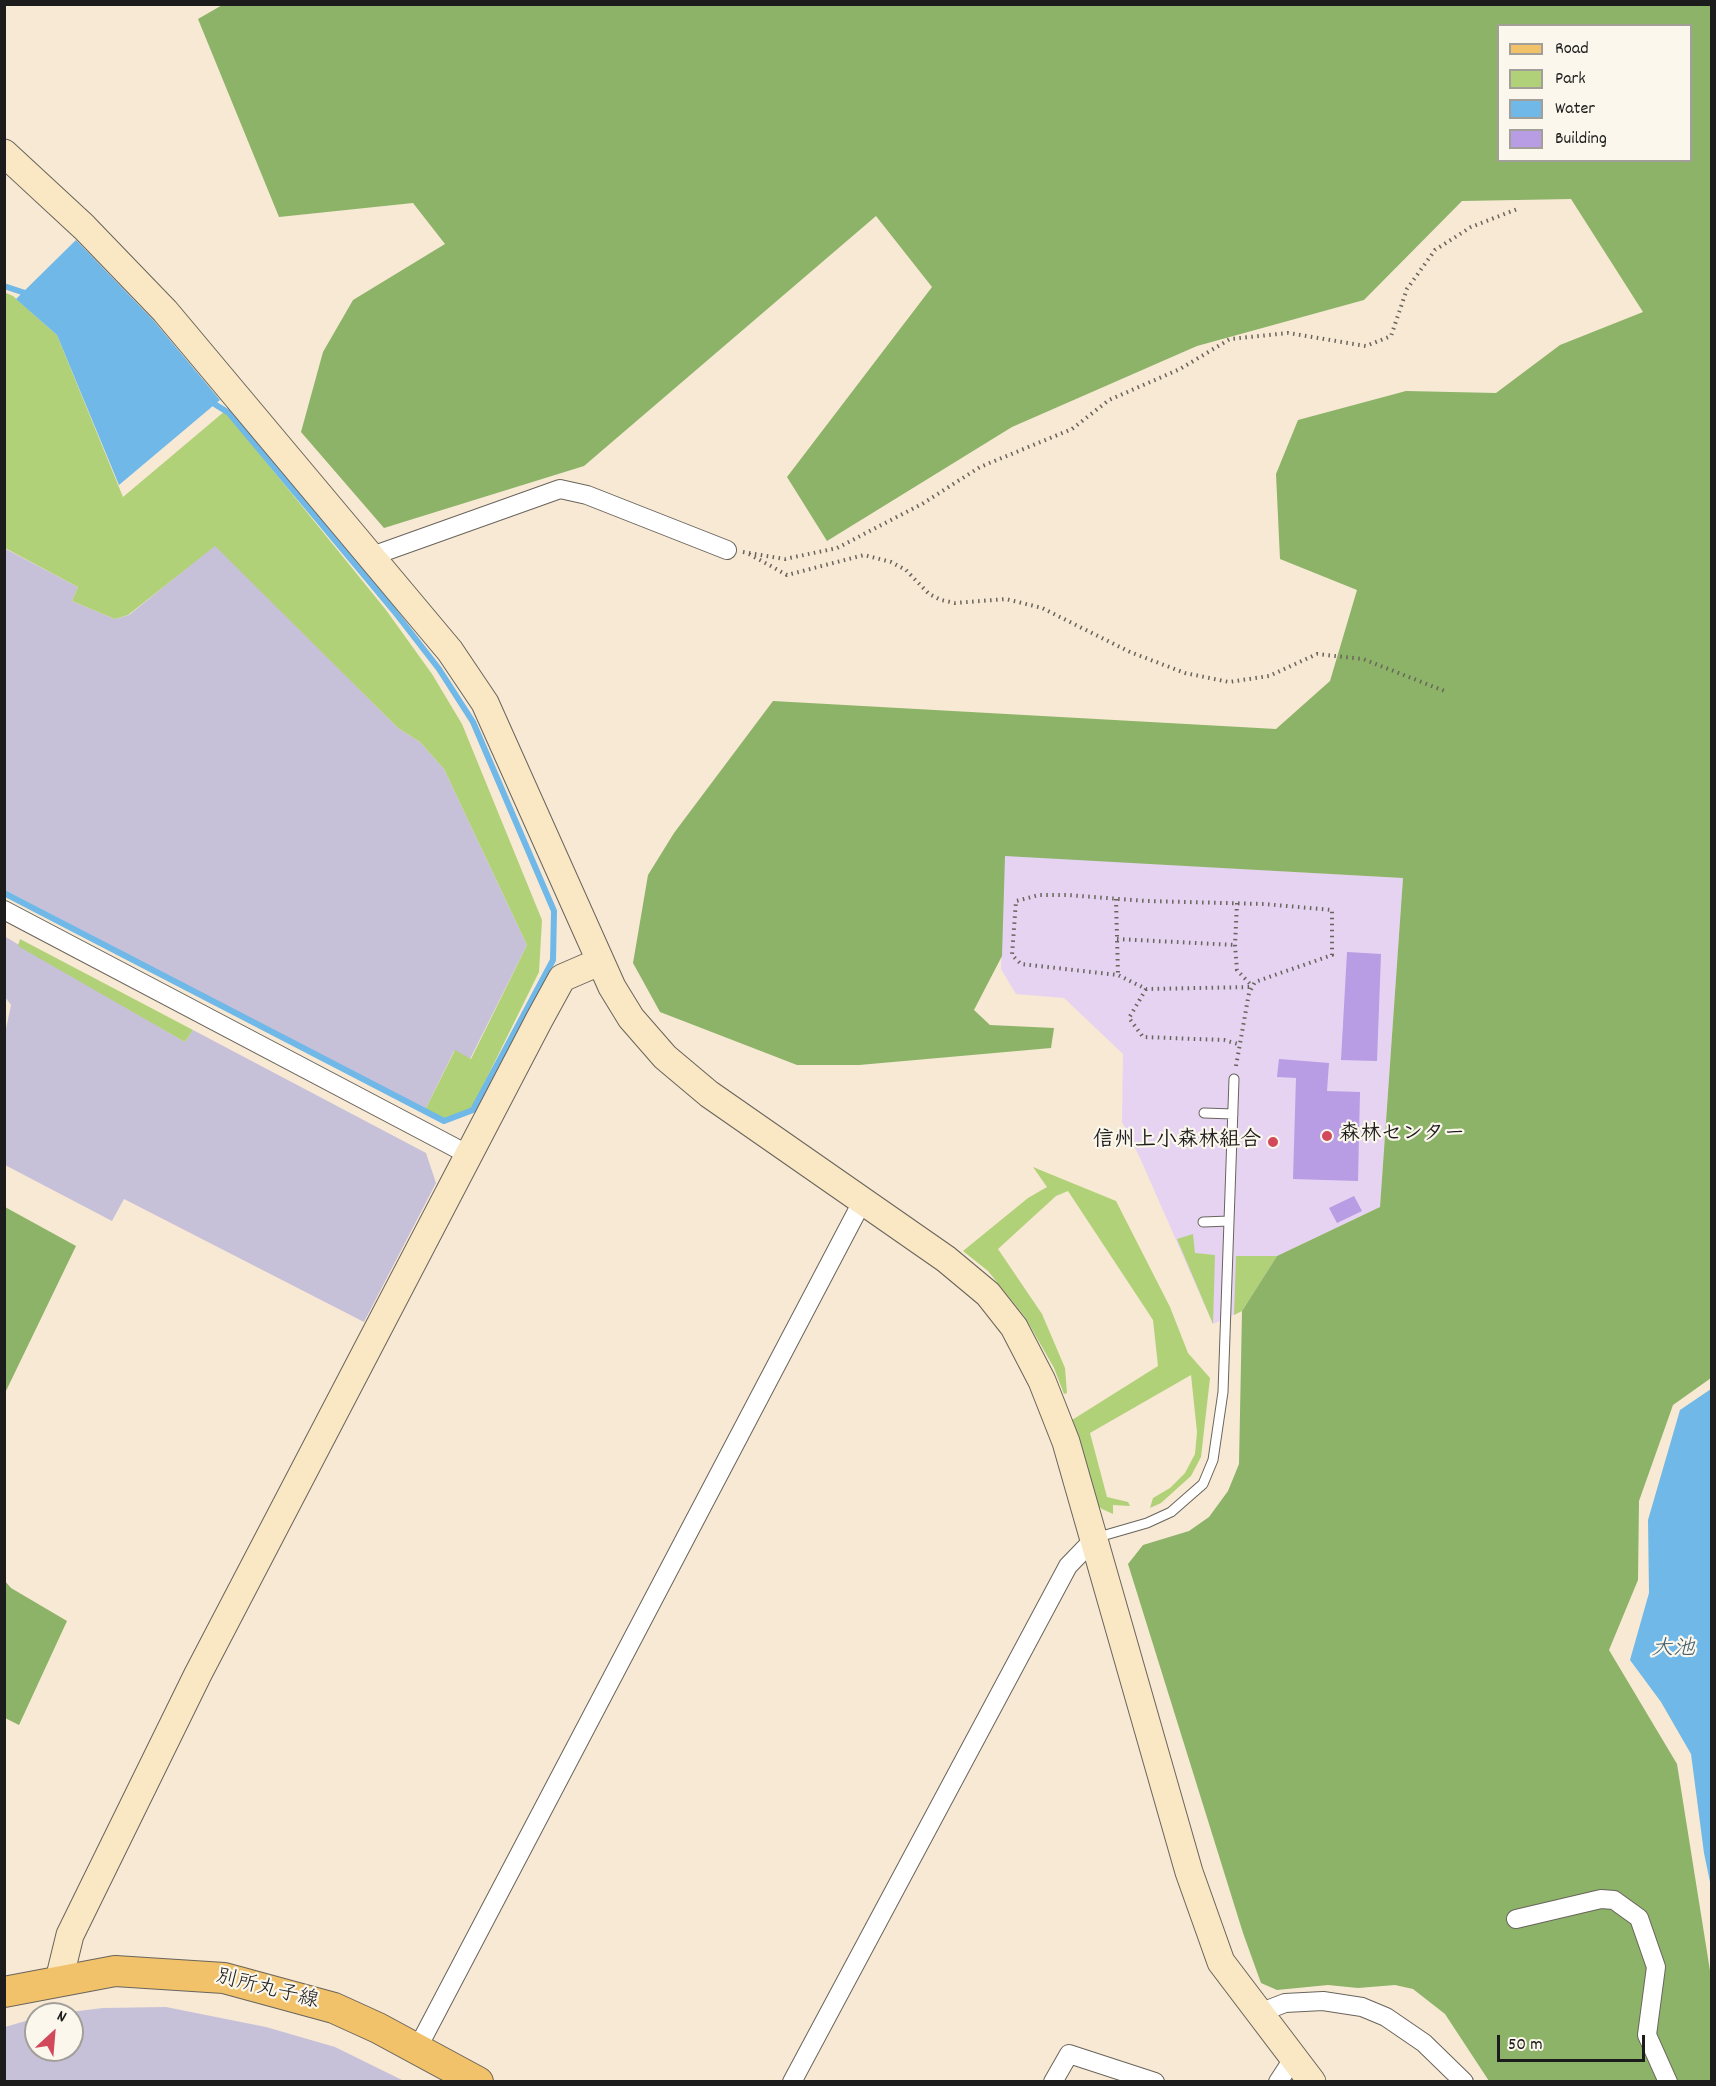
<!DOCTYPE html>
<meta charset="utf-8">
<style>
body{margin:0}
#map{position:relative;width:1716px;height:2086px;overflow:hidden;background:#f7e9d4;font-family:Dekko,sans-serif}
canvas{display:block}
.frame{position:absolute;inset:0;border:6px solid #1c1c1c;pointer-events:none}
.legend{position:absolute;left:1497px;top:24px;width:195px;height:138px;box-sizing:border-box;background:#fbf7ec;border:2px solid #a29f99;margin:0;padding:8px 10px;list-style:none;font-size:18px;color:#1c1c1c}
.legend li{display:flex;align-items:center;gap:12px;height:30px}
.legend b{width:30px;border:2px solid #a29f99}
.north{position:absolute;left:24px;top:2002px;width:60px;height:60px;box-sizing:border-box;background:#fbf7ec;border:2px solid #a29f99;border-radius:50%;rotate:26deg;font-size:16px;font-weight:700;line-height:24px;text-align:center;color:#1c1c1c}
.north::after{content:'';display:block;margin:auto;width:21px;height:27px;background:#d1495b;clip-path:polygon(50% 0,100% 100%,50% 72%,0 100%)}
.scale{position:absolute;left:1497px;top:2035px;width:148px;height:27px;box-sizing:border-box;border:3px solid #1c1c1c;border-top:0;padding-left:8px;font-size:18px;line-height:21px;white-space:nowrap;color:#1c1c1c;-webkit-text-stroke:4px #fbf7ec;paint-order:stroke}
</style>
<div id="map">
<canvas width="1716" height="2086"></canvas>
<div class="frame"></div>
<ul class="legend">
<li><b style="height:8px;background:#f2c26a"></b>Road</li>
<li><b style="height:16px;background:#b1d178"></b>Park</li>
<li><b style="height:16px;background:#6fb8e7"></b>Water</li>
<li><b style="height:16px;background:#b89ce4"></b>Building</li>
</ul>
<div class="north">N</div>
<div class="scale">50 m</div>
</div>
<script>
const c = document.querySelector('canvas').getContext('2d');
c.lineJoin = 'round';
function paint(path, color) { c.fillStyle = color; c.fill(path, 'evenodd'); }
const shape = rows => new Path2D(rows.map(r => 'M' + r).join(''));
function stroke(path, color, width, dash) { c.strokeStyle = color; c.lineWidth = width; c.lineCap = dash ? 'butt' : 'round'; c.setLineDash(dash || []); c.stroke(path); }
function label(font, color, halo, rows, align = 'center') {
  c.font = font + ' Dekko,"Klee One",sans-serif'; c.lineWidth = 4.5; c.setLineDash([]); c.textBaseline = 'middle'; c.strokeStyle = halo; c.fillStyle = color; for (const [text, x, y, turn = 0] of rows) {
    c.save(); c.translate(x, y); c.rotate((+turn || 0) * Math.PI / 180); c.textAlign = isNaN(turn) ? turn : align; if (halo) c.strokeText(text, 0, 0); c.fillText(text, 0, 0); c.restore();
  }
}
const built = shape([
 [1004,855,1403,878,1380,1207,1277,1256,1242,1311,1213,1324,1140,1158,1122,1122,1123,1054,1064,998,1016,994,1001,969]
]);
const industrial = shape([
 [215,545,398,728,420,742,444,769,527,945,470,1059,454,1051,425,1110,5,890,4,548,78,587,72,601,115,619,129,615],
 [4,936,185,1042,193,1030,426,1153,436,1183,364,1322,124,1199,112,1221,5,1165,4,1038,11,1005,5,997],
 [166,2007,266,2027,335,2047,404,2081,5,2081,5,2027,36,2018,36,2050,72,2050,72,2014,54,2014,103,2008]
]);
const green = shape([
 [4,292,13,296,57,335,123,497,225,411,386,610,432,674,462,724,542,920,539,972,472,1108,444,1119,425,1110,455,1050,471,1059,527,945,444,769,420,742,398,728,215,546,128,615,115,619,72,601,78,587,5,548],
 [20,939,193,1030,185,1042,18,946],
 [1033,1167,1116,1201,1170,1307,1188,1353,1210,1378,1201,1457,1191,1476,1161,1503,1150,1508,1153,1498,1170,1488,1185,1473,1195,1454,1197,1432,1191,1375,1090,1433,1107,1497,1128,1502,1130,1506,1113,1505,1113,1514,1102,1509,1096,1504,1072,1420,1158,1366,1153,1320,1068,1191,1056,1196,998,1249,1042,1314,1065,1368,1067,1393,1064,1394,1054,1368,1025,1317,988,1271,963,1251,1028,1198,1047,1187],
 [1193,1234,1195,1253,1215,1255,1213,1324,1177,1239],
 [1236,1256,1277,1256,1242,1311,1234,1315]
]);
const forest = shape([
 [224,4,1711,5,1711,1378,1673,1405,1639,1501,1638,1580,1609,1650,1677,1764,1711,1977,1711,2081,1489,2081,1445,2014,1413,1989,1395,1985,1358,1988,1328,1985,1277,1990,1261,1983,1243,1933,1128,1564,1143,1545,1189,1531,1209,1517,1228,1491,1239,1464,1242,1311,1277,1256,1380,1207,1403,878,1005,856,1002,956,974,1010,990,1025,1054,1028,1051,1048,859,1065,797,1065,660,1012,633,963,648,875,674,833,773,701,1276,729,1330,681,1357,590,1280,559,1276,474,1298,420,1406,391,1496,393,1560,345,1643,312,1571,199,1462,201,1364,300,1197,346,1012,427,827,541,787,477,932,287,876,216,584,466,384,528,301,432,323,352,353,300,445,244,413,203,279,217,198,19],
 [1498,26,1690,26,1690,160,1498,160],
 [5,1207,76,1246,5,1393],
 [5,1581,11,1588,67,1621,19,1725,5,1718]
]);
const water = shape([
 [76,240,154,321,220,400,119,485,57,335,16,299],
 [1711,1389,1711,1887,1704,1853,1691,1754,1661,1702,1630,1660,1649,1593,1648,1520,1680,1410]
]);
const stream = shape([
 [4,286,28,294],
 [4,893,444,1121,473,1110,553,960,554,911,473,722,439,669,394,611,229,413,208,400]
]);
const building = shape([
 [1347,952,1381,954,1377,1061,1341,1060],
 [1279,1059,1329,1063,1327,1091,1360,1092,1358,1181,1293,1179,1296,1078,1277,1077],
 [1354,1196,1362,1211,1337,1223,1329,1208]
]);
const path = shape([
 [743,552,785,559,837,548,922,504,980,467,1072,429,1109,400,1180,369,1230,339,1288,333,1366,346,1391,336,1407,289,1435,250,1471,227,1520,208],
 [749,554,787,575,864,555,891,562,906,570,929,594,941,600,955,603,1006,599,1042,608,1130,652,1185,673,1229,682,1269,676,1317,654,1363,659,1447,692],
 [1116,899,1118,975],
 [1237,903,1235,945,1237,970,1252,986],
 [1117,939,1235,945],
 [1146,989,1129,1018,1143,1037,1224,1040,1238,1044],
 [1236,1066,1249,993,1255,982,1332,955,1332,910,1264,904,1146,901,1067,895,1039,895,1016,901,1012,955,1021,964,1118,975,1146,989,1252,987]
]);
const lane = shape([
 [1204,1113,1233,1114],
 [1203,1222,1229,1221],
 [1095,1538,1147,1523,1171,1512,1203,1484,1213,1460,1223,1392,1234,1079]
]);
const street = shape([
 [372,556,560,489,587,495,727,550],
 [4,910,469,1155],
 [1516,1919,1601,1899,1614,1900,1639,1918,1656,1967,1647,2035,1668,2082],
 [1259,2013,1285,2003,1323,2001,1362,2007,1386,2017,1424,2043,1464,2082],
 [417,2049,863,1200],
 [792,2082,1068,1566,1095,1538],
 [1053,2082,1069,2054,1155,2082],
 [1278,2082,1293,2059]
]);
const secondary = shape([
 [4,153,84,227,165,311,450,651,485,703,612,987,631,1018,665,1057,709,1094,946,1259,988,1294,1014,1327,1042,1381,1066,1442,1189,1872,1221,1962,1312,2082],
 [59,1980,70,1935,198,1674,539,1020,562,978,599,962]
]);
const primary = shape([
 [4,1992,115,1971,224,1978,334,2008,378,2028,478,2082]
]);
const markers = [
 [1327,1136,6,"#d1495b"],
 [1273,1142,6,"#d1495b"]
];
const poiNames = [
 ["森林センター",1339,1136],
 ["信州上小森林組合",1261,1142,"right"]
];
const streetNames = [
 ["別所丸子線",267,1991,14]
];
const waterNames = [
 ["大池",1673,1651]
];
paint(built, '#e5d3f1');
paint(industrial, '#c7c0d9');
paint(green, '#b1d178');
paint(forest, '#8cb368');
paint(water, '#6fb8e7');
stroke(stream, '#6fb8e7', 6);
paint(building, '#b89ce4');
stroke(lane, '#69645c', 11);
stroke(street, '#69645c', 20);
stroke(secondary, '#69645c', 29);
stroke(primary, '#69645c', 32);
stroke(path, '#69645c', 4, [1.5, 4.5]);
stroke(lane, '#fff', 9);
stroke(street, '#fff', 18);
stroke(secondary, '#fae7c3', 27);
stroke(primary, '#f2c26a', 30);
for (const [x, y, r, color] of markers) { const dot = new Path2D(); dot.arc(x, y, r, 0, 2 * Math.PI); c.fillStyle = color; c.fill(dot); stroke(dot, '#fbf7ec', 2); }
label('bold 21px', '#1c1c1c', '#fbf7ec', poiNames, 'left');
label('21px', '#1c1c1c', '#fbf7ec', streetNames);
label('italic 22px', '#3d5a6d', '#fbf7ec', waterNames);
</script>
